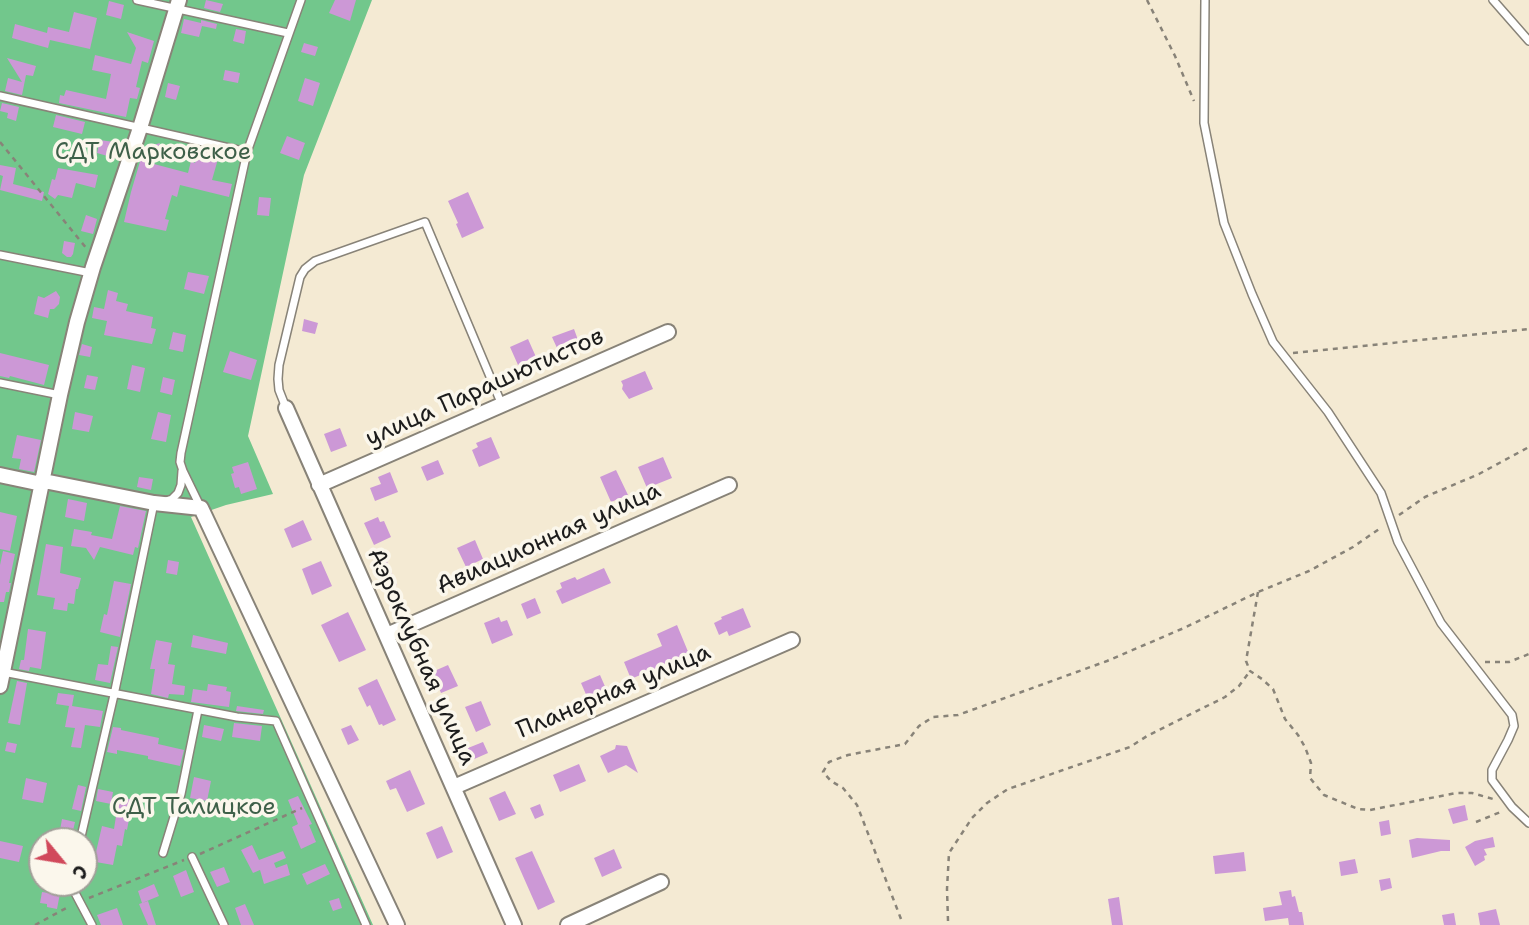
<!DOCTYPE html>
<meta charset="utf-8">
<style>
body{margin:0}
#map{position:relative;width:1529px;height:925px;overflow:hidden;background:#f4ead3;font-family:"Shantell Sans",sans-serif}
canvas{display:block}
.north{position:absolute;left:28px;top:827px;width:70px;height:70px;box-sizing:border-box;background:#fbf7ec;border:2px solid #a29f99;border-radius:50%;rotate:120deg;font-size:19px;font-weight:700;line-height:28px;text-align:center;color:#1c1c1c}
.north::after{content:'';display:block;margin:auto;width:24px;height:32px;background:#d1495b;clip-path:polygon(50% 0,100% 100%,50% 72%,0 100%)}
</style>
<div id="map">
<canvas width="1529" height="925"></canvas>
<div class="north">С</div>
</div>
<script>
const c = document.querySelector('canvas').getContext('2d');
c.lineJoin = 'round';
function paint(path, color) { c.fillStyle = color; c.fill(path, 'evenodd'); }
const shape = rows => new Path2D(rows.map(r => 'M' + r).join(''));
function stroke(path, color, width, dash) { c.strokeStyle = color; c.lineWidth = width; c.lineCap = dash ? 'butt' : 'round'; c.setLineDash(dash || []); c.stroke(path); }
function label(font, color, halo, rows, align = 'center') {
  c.font = font + ' "Shantell Sans",sans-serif'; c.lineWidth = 7; c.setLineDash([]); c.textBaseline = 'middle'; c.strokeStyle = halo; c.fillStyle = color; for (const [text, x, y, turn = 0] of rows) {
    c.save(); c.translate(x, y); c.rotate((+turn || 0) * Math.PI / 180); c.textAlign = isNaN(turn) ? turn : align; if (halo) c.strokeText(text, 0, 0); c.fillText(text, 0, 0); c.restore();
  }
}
const green = shape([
 [0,0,372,0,304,175,248,436,273,494,226,505,191,517,373,925,0,925],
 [42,841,84,841,84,883,42,883]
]);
const building = shape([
 [206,0,223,4,220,12,204,8],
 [335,0,356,0,350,21,329,13],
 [109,1,124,5,121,19,106,15],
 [74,12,97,18,90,49,50,40,48,48,12,38,15,24,47,33,48,27,69,32],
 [184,19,201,23,201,20,217,24,216,29,202,26,199,37,181,33],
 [236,29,246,31,244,44,233,41],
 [127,32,154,41,148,63,142,61,136,87,140,88,137,99,130,98,126,117,59,103,60,95,64,96,66,90,106,99,111,74,92,70,95,55,131,64,136,48],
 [304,43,318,47,315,56,301,52],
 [7,58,36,66,33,76,26,75,22,95,5,91,8,78,22,82],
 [225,70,240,73,238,83,223,80],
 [305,78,320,83,313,106,298,101],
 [168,83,180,86,176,100,165,97],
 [2,103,19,107,16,121,7,118,8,113,0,111],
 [56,115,85,122,82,134,53,127],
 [287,136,305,143,299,160,280,153],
 [100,140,121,143,118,159,97,153],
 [160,143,154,164,188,173,191,161,195,163,199,147,220,152,212,180,232,184,229,197,180,185,177,197,172,195,165,219,169,220,166,231,124,222,131,192,144,148],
 [0,165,16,168,13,184,44,192,42,201,0,190,3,176,0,175],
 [58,168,98,175,95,188,76,183,72,198,58,195,55,199,48,194,52,179,55,180],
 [468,192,484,228,462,238,456,224,458,223,448,201],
 [259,197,271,198,269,216,257,215],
 [86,215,97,219,93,234,81,231],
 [64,241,75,243,73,254,71,257,67,257,62,253],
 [188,272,209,276,204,294,184,289],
 [108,290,118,293,116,301,128,304,126,311,153,317,151,328,156,329,152,344,104,335,107,321,92,318,94,307,104,309],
 [56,291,60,297,59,304,54,309,50,309,48,318,34,314,38,296,44,298],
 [304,319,318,323,315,334,302,331],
 [574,329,578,340,573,342,575,347,564,351,562,346,557,348,552,337],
 [173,332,186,335,183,352,169,349],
 [528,339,536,357,518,365,510,347],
 [82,344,92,347,90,357,79,355],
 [230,351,257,360,251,380,223,372],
 [0,353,49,365,44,385,10,376,9,378,0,376],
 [132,365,145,368,140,392,127,389],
 [645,371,653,389,629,399,622,389,623,385,621,381],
 [87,375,98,377,95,390,84,388],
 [163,377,175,380,172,395,160,392],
 [75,412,93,416,89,432,72,429],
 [158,412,171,415,166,442,151,439],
 [340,428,347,446,331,452,324,434],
 [17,435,41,440,34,472,19,469,21,459,12,458],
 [491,437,500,458,479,467,472,450,478,447,476,443],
 [663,457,672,478,647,488,638,467],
 [438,460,444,474,427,481,421,467],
 [248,462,257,489,241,494,239,487,235,488,231,474,234,473,232,467],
 [616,470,628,495,611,502,600,477],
 [390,472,398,492,375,501,370,488,381,484,378,477],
 [139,477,153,479,151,490,137,487],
 [68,499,87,503,84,521,65,517],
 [120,506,146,511,138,548,135,547,133,555,100,547,94,560,86,548,71,546,74,529,92,532,91,535,112,539],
 [0,512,17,516,10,551,0,549],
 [378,517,380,522,384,521,391,537,374,545,364,523],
 [303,520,312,540,292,548,284,529],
 [475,540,483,559,466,567,457,548],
 [46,544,63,547,60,573,81,578,78,589,76,589,74,604,68,603,67,611,53,609,55,598,37,595],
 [3,551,15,554,9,583,11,583,9,592,6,592,4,602,0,602,0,565],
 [383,552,397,585,388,589,384,580,385,579,375,556],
 [168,560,179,562,177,575,166,573],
 [321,561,332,586,312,595,302,569],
 [604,568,611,583,562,604,556,591,562,588,560,583,575,577,577,580],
 [114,581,131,584,120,637,100,632,104,614,107,615],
 [535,598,541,613,527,619,521,604],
 [743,608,751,627,729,636,727,631,719,635,714,623,722,619,721,617],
 [348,612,366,650,339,662,321,625],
 [499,617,501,622,507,620,513,635,492,644,484,623],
 [677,625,689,654,631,679,624,662,662,646,657,634],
 [28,629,46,632,41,669,30,667,29,671,19,669,21,660,24,660],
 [193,635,228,643,226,654,191,647],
 [156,640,172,643,168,664,175,665,172,684,185,686,184,695,169,694,168,698,151,694,155,669,150,669],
 [111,646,118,647,110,683,95,680,98,664,108,665],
 [448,665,458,686,441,693,432,672],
 [600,675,607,691,588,699,581,683],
 [377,679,396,720,383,726,382,724,379,725,370,705,367,707,358,688],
 [17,681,27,683,20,725,8,723],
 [208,684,227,687,226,691,231,692,229,707,191,702,193,689,207,691],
 [58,693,74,695,72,706,103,711,100,727,85,725,81,748,71,747,75,728,65,727,69,706,56,704],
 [481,701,491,725,476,732,465,707],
 [237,706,264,710,263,714,236,711],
 [234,723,262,726,260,741,232,737],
 [204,725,224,729,221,741,202,737],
 [351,725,359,740,348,745,341,729],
 [113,727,121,728,121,730,159,738,158,744,184,750,180,766,148,759,148,756,117,750,117,754,107,752],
 [7,742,17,744,15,753,5,751],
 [483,742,488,753,463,764,458,752],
 [616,745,627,746,638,773,626,765,608,773,600,756,615,749],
 [579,764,586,781,560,792,553,775],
 [410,770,425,804,407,812,396,788,390,790,386,781],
 [194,777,211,781,207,801,190,798],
 [26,778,47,783,43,803,22,799],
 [78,785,86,787,81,811,72,809],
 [98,789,113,792,111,804,96,801],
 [505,791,516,814,499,821,489,798],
 [298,796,312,824,309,825,316,842,301,849,292,827,298,824,288,800],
 [119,797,135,800,134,809,131,809,127,830,125,829,122,846,117,845,113,865,90,861,92,851,96,852,102,826,114,829],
 [540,804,544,815,535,819,530,808],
 [1465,805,1468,820,1453,824,1448,809],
 [62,819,75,822,71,839,59,836],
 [1389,820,1391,834,1381,836,1379,822],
 [442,826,453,852,437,859,426,833],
 [1493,837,1495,847,1484,849,1487,855,1484,856,1485,860,1475,866,1465,847,1475,841],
 [1417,838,1450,840,1450,851,1441,851,1412,858,1409,840],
 [0,841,23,846,19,862,0,858],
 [252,845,259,860,283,851,286,858,274,863,276,868,287,864,290,875,264,884,260,870,253,873,241,850],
 [614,849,622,868,602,877,594,858],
 [532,851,555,902,538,910,515,858],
 [1244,852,1246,871,1215,874,1213,856],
 [1355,859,1358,873,1341,876,1339,862],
 [325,864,330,874,307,885,302,874],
 [224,867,230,882,217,887,210,872],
 [186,870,194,892,181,897,173,876],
 [1390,878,1392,888,1381,891,1379,880],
 [50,883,62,883,57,909,47,907,47,904,40,903,42,892,49,893],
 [154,884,159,896,142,903,138,891],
 [1291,890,1292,897,1295,896,1299,912,1302,912,1304,925,1289,925,1288,918,1265,921,1263,908,1282,905,1279,892],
 [1119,897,1123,925,1112,925,1108,899],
 [339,898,342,908,333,911,329,901],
 [148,901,156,925,148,925,139,904],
 [245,904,254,925,241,925,235,908],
 [117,908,123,925,101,925,97,915],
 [1496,909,1500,925,1480,925,1478,913],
 [1454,913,1456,925,1444,925,1442,915]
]);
const path = shape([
 [1147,0,1175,56,1194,101],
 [0,142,87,249],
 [1293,353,1529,329],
 [1399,515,1425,497,1479,474,1529,447],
 [1258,592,1246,661,1250,671,1262,679,1273,689,1285,719,1298,735,1305,747,1311,763,1310,778,1324,795,1358,809,1370,810,1456,793,1472,793,1493,799],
 [1485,662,1509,662,1529,654],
 [1476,822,1503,811],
 [200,854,302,808],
 [89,898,184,860],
 [901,919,857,805,843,788,831,781,823,772,829,762,848,755,905,744,919,726,933,717,958,715,1107,661,1184,628,1258,592,1309,571,1353,547,1382,527],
 [948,921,947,889,949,853,972,818,987,803,1008,789,1130,747,1147,736,1225,697,1239,686,1250,671],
 [35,925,70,906]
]);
const service = shape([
 [137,0,288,33],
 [1205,0,1204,123,1224,223,1252,294,1273,342,1328,412,1381,493,1398,542,1441,623,1512,715,1514,726,1508,740,1492,770,1492,780,1512,807,1529,823],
 [1493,0,1529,41],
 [0,96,247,152],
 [0,255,91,273],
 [0,383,60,395],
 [286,408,279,390,278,379,279,365,300,277,305,269,315,261,425,222,502,405],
 [166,501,172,499,178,493,181,485,182,471],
 [201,508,183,471,180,462,181,453,247,152,301,0],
 [3,672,237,717,276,721,366,925],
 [80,841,114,695,154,503],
 [163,853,181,794,198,710],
 [192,857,224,925],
 [72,883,74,891,92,925]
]);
const minor = shape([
 [286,408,514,925],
 [0,475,37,483,44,481,154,503,201,508,397,925],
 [319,485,668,332],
 [387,635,729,485],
 [0,686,60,395,77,322,93,267,140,128,179,0],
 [454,787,792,640],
 [568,925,661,882]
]);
const parkNames = [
 ["СДТ Марковское",153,153],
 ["СДТ Талицкое",194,808]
];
const streetNames = [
 ["улица Парашютистов",485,388,-24],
 ["Авиационная улица",549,539,-24],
 ["Аэроклубная улица",421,657,66],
 ["Планерная улица",614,692,-23]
];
paint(green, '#72c78c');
paint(building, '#cc98d6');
stroke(service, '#888378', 10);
stroke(minor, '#888378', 18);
stroke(path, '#888378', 2.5, [5, 5]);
stroke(service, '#fff', 7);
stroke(minor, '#fff', 14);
label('24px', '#3e6049', '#fbf7ec', parkNames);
label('24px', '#1c1c1c', '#fbf7ec', streetNames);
</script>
